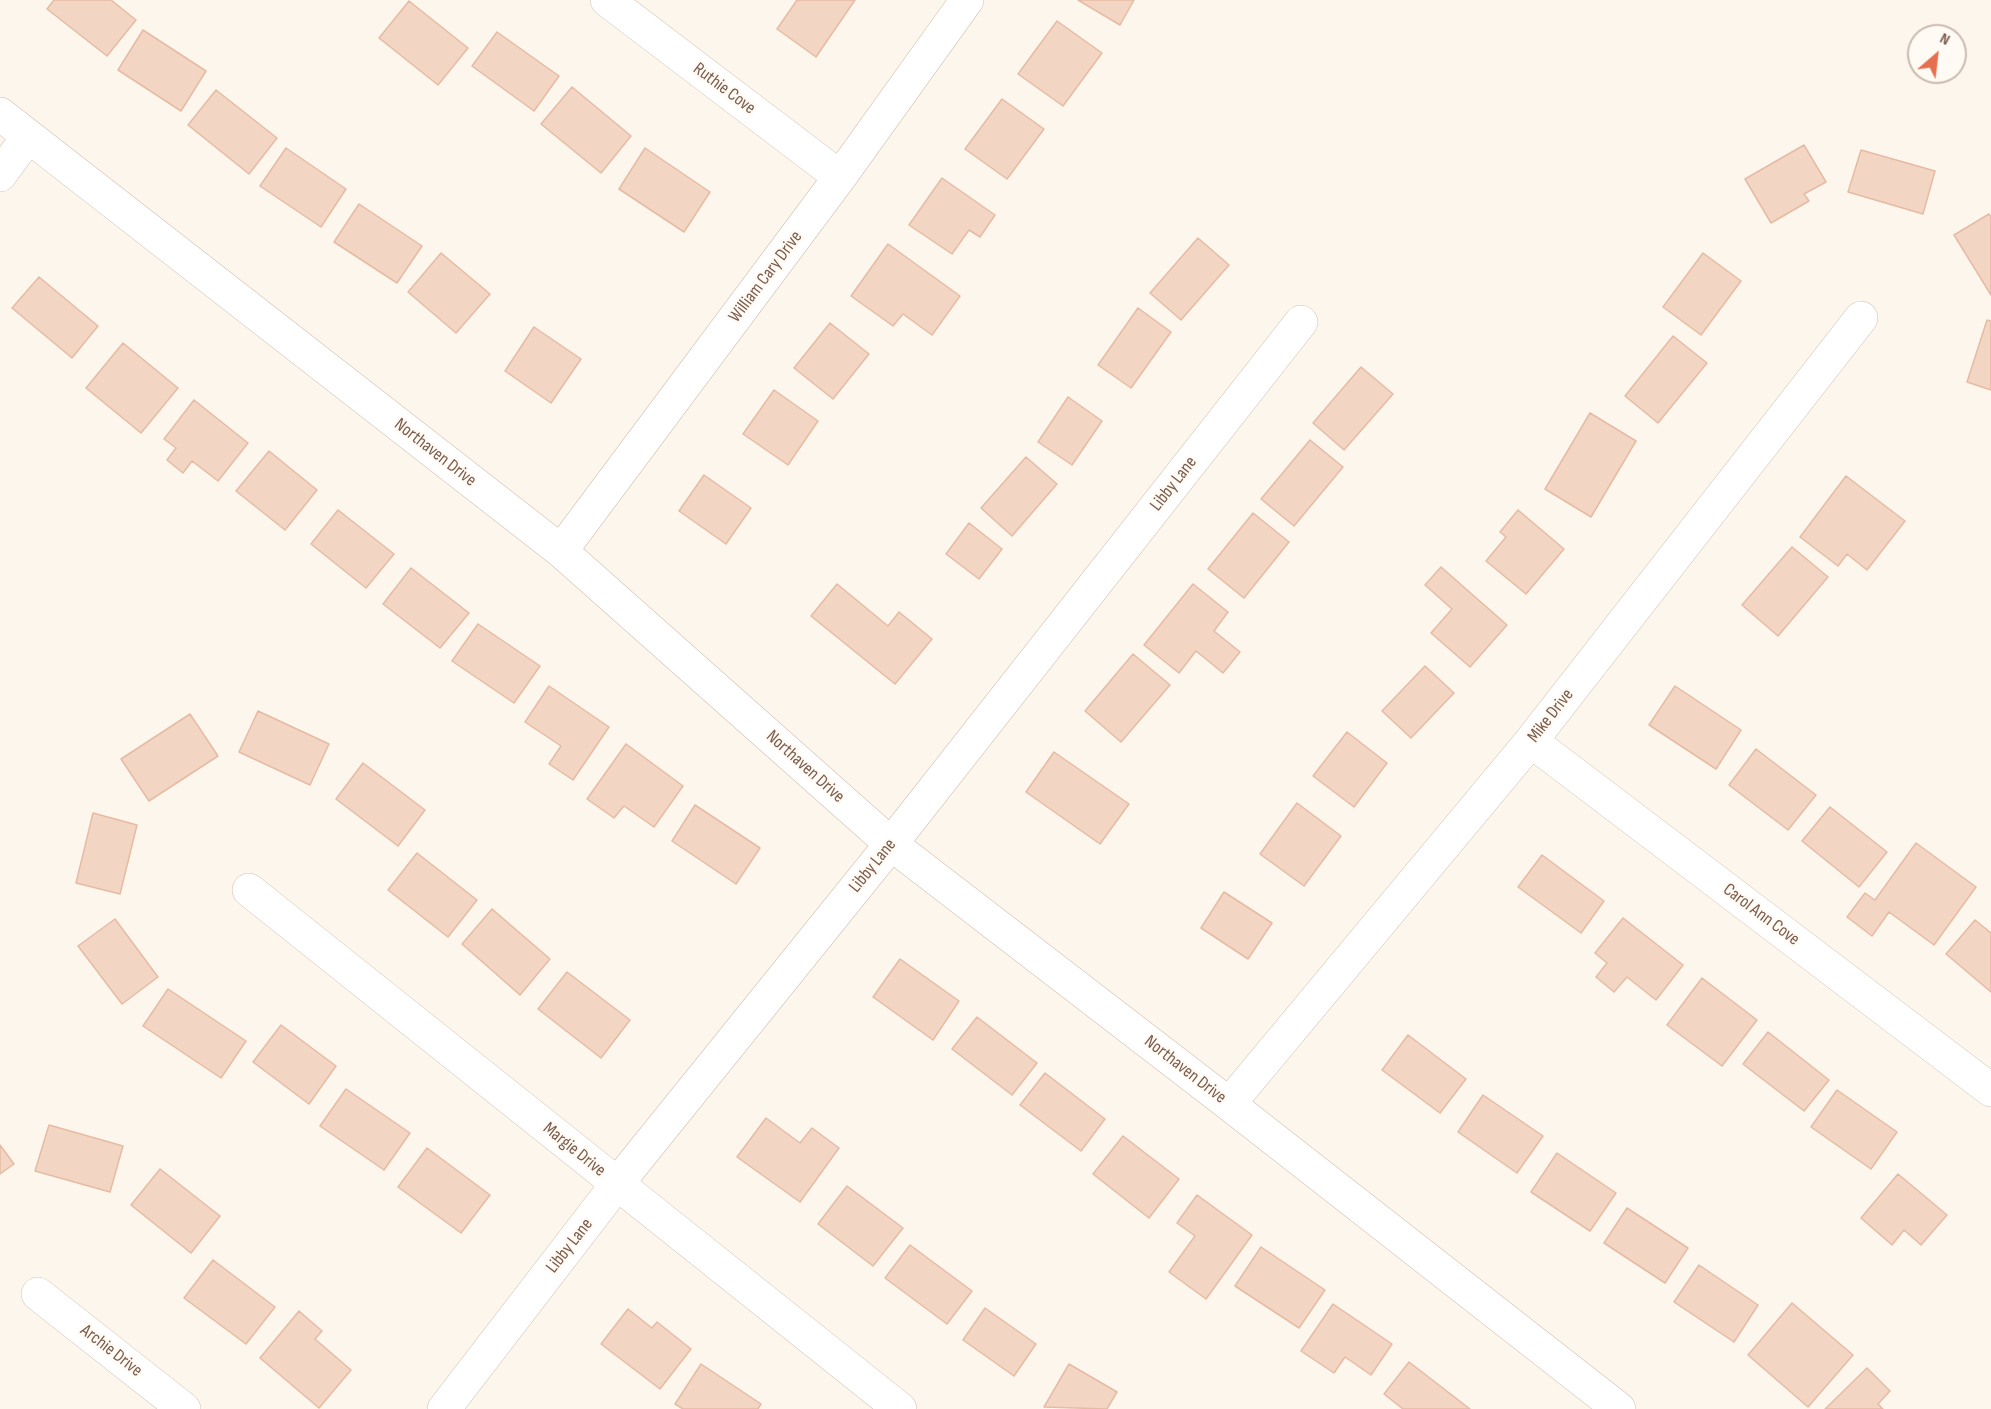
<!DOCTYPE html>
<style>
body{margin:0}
#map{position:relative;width:1991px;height:1409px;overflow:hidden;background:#fdf6ec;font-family:"Sofia Sans Condensed",sans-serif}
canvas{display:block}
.north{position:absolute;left:1907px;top:24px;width:60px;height:60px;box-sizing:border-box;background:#fffaf3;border:2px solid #cabbb1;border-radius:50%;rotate:28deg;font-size:16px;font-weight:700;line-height:24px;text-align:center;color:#7a5c4d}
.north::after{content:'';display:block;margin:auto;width:21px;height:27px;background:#e76f51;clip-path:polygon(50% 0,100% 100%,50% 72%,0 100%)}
</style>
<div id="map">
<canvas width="1991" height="1409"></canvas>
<div class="north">N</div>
</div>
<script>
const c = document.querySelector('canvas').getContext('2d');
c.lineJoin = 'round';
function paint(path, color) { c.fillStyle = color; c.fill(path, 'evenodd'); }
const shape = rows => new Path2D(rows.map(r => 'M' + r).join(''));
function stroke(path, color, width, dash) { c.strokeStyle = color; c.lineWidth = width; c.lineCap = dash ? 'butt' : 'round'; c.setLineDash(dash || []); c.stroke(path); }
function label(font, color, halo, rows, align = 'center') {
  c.font = font + ' "Sofia Sans Condensed",sans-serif'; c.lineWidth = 4.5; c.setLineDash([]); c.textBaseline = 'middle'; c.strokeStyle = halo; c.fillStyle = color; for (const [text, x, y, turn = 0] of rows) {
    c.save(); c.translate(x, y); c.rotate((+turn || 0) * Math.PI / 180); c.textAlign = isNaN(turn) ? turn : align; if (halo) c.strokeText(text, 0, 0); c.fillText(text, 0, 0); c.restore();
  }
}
const building = shape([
 [54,0,111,0,136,20,107,56,47,9,54,0],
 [797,0,855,0,816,57,777,29,797,0],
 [1078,0,1134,0,1120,25,1078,0],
 [409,1,468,48,438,85,379,38,409,1],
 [1057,21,1102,53,1063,106,1018,74,1057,21],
 [143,30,206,71,181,111,118,70,143,30],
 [497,32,559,76,534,111,472,66,497,32],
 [572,87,631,136,601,173,541,124,572,87],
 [216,90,277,138,249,174,188,125,216,90],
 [1002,99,1044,129,1007,179,965,149,1002,99],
 [1804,145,1826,182,1804,194,1809,201,1771,223,1745,179,1804,145],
 [286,148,346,189,321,227,260,186,286,148],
 [645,148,710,192,684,232,619,189,645,148],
 [1861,150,1935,171,1923,214,1848,192,1861,150],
 [942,178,995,215,980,237,969,230,952,254,909,225,942,178],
 [359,204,422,246,397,283,334,242,359,204],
 [1989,214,1991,217,1991,295,1954,235,1989,214],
 [1198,238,1229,265,1181,320,1150,293,1198,238],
 [888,244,960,296,932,335,903,314,893,326,851,296,888,244],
 [441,253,490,294,456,333,408,292,441,253],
 [1703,253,1741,281,1701,335,1663,307,1703,253],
 [39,277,98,326,72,358,12,308,39,277],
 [1138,308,1171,332,1131,388,1098,365,1138,308],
 [1987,320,1991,321,1991,390,1967,382,1987,320],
 [830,323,869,354,833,399,794,368,830,323],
 [534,327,581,359,551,403,505,371,534,327],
 [1673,336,1707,363,1658,423,1625,396,1673,336],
 [123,343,178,388,141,433,86,388,123,343],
 [1361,367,1393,394,1344,450,1313,423,1361,367],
 [774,390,818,421,788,465,743,434,774,390],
 [1068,397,1102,421,1072,465,1038,442,1068,397],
 [194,400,248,443,218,481,192,461,183,473,167,460,176,448,164,439,194,400],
 [1590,413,1636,441,1591,517,1545,489,1590,413],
 [1310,440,1343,467,1294,526,1261,499,1310,440],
 [269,451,317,490,285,530,236,491,269,451],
 [1026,457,1057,484,1012,536,981,508,1026,457],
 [704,475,751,508,726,544,679,511,704,475],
 [1846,476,1905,521,1867,570,1847,554,1838,566,1800,537,1846,476],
 [338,510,394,554,366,588,311,544,338,510],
 [1518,510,1564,549,1526,594,1486,561,1506,537,1500,532,1518,510],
 [1253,513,1289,542,1244,598,1208,569,1253,513],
 [969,523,1002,549,979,579,946,554,969,523],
 [1792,547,1828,577,1778,636,1742,605,1792,547],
 [1441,567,1507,625,1470,667,1431,633,1452,609,1425,585,1441,567],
 [411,568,469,613,440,648,383,604,411,568],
 [837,584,888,626,899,612,932,639,895,684,811,616,837,584],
 [1193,584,1228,612,1214,631,1240,652,1223,673,1196,651,1179,673,1144,645,1193,584],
 [478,624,540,666,514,703,452,661,478,624],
 [1133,654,1170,685,1121,742,1085,711,1133,654],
 [1425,666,1454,693,1411,738,1382,711,1425,666],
 [549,686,609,727,573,780,549,764,561,746,525,722,549,686],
 [1675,686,1741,730,1716,769,1649,725,1675,686],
 [258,711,329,744,310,785,239,752,258,711],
 [190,714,218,756,149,801,121,759,190,714],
 [1347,732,1387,763,1354,807,1313,776,1347,732],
 [626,744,683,786,654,827,624,806,614,818,587,799,626,744],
 [1756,749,1816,795,1788,830,1729,785,1756,749],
 [1054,752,1129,804,1100,844,1026,792,1054,752],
 [363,763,425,810,398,846,336,799,363,763],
 [1297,803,1341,836,1304,886,1260,854,1297,803],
 [695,805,760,848,736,884,672,841,695,805],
 [1830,807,1887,852,1859,887,1802,841,1830,807],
 [93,813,137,825,120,894,76,883,93,813],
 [1916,843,1976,887,1934,945,1889,912,1872,936,1847,917,1865,893,1875,900,1916,843],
 [417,853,477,900,448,937,388,890,417,853],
 [1542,855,1604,901,1581,933,1518,887,1542,855],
 [1224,892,1272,923,1248,959,1201,928,1224,892],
 [492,909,550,959,520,995,462,944,492,909],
 [1623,918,1683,965,1656,1000,1627,977,1614,992,1596,977,1607,963,1595,953,1623,918],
 [115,919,158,977,122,1004,78,946,115,919],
 [1975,920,1991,933,1991,992,1946,954,1975,920],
 [900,959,959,1001,933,1040,873,997,900,959],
 [567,972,630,1020,601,1058,538,1009,567,972],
 [1702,978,1757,1020,1722,1066,1667,1025,1702,978],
 [168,989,246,1041,221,1078,143,1026,168,989],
 [977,1017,1037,1063,1012,1095,952,1049,977,1017],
 [281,1025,336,1066,309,1104,253,1062,281,1025],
 [1768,1032,1829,1080,1804,1111,1743,1064,1768,1032],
 [1408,1035,1466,1079,1440,1113,1382,1070,1408,1035],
 [1045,1073,1105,1119,1081,1151,1020,1105,1045,1073],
 [346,1089,410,1133,384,1170,320,1126,346,1089],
 [1837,1090,1897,1132,1871,1169,1811,1127,1837,1090],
 [1483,1095,1543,1136,1517,1173,1458,1132,1483,1095],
 [766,1118,800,1143,812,1128,839,1148,800,1202,737,1157,766,1118],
 [49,1125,123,1146,110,1192,35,1171,49,1125],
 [1123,1136,1179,1179,1149,1218,1093,1174,1123,1136],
 [0,1145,14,1164,0,1174,0,1145],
 [427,1148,490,1195,461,1233,398,1187,427,1148],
 [1557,1153,1616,1193,1590,1231,1531,1192,1557,1153],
 [160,1169,220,1216,191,1253,131,1205,160,1169],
 [1898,1174,1947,1215,1921,1245,1904,1230,1892,1245,1861,1218,1898,1174],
 [847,1186,903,1228,873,1266,818,1224,847,1186],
 [1197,1195,1252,1235,1206,1299,1169,1272,1195,1236,1177,1223,1197,1195],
 [1627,1208,1688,1248,1665,1283,1604,1243,1627,1208],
 [910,1245,972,1291,947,1324,885,1278,910,1245],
 [1261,1247,1325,1290,1299,1328,1235,1286,1261,1247],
 [213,1260,275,1307,246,1344,184,1298,213,1260],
 [1699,1265,1758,1305,1734,1342,1674,1302,1699,1265],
 [1792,1303,1853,1355,1808,1407,1748,1355,1792,1303],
 [1333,1304,1392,1344,1371,1375,1345,1357,1334,1373,1301,1351,1333,1304],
 [985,1308,1036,1344,1014,1376,963,1340,985,1308],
 [628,1309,652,1328,657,1322,691,1349,660,1389,601,1344,628,1309],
 [299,1311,322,1331,315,1339,351,1370,319,1408,260,1358,299,1311],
 [1409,1362,1470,1409,1403,1409,1384,1394,1409,1362],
 [701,1364,761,1404,758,1409,683,1409,675,1404,701,1364],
 [1069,1364,1117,1392,1107,1409,1044,1407,1069,1364],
 [1867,1368,1890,1391,1878,1404,1883,1409,1825,1409,1867,1368]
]);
const minor = shape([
 [607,0,840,177],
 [0,114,561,551,891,844,1229,1104,1619,1409],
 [0,175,28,137],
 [561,551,840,177,967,0],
 [1531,741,1991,1090],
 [249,890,900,1409],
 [1229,1104,1531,741,1861,318],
 [38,1294,184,1409],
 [444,1409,617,1184,891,844,1301,322]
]);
const streetNames = [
 ["Ruthie Cove",724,89,37],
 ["William Cary Drive",766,277,-53],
 ["Northaven Drive",435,453,38],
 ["Libby Lane",1174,484,-52],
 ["Mike Drive",1551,716,-52],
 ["Northaven Drive",805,767,42],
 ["Libby Lane",873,866,-51],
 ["Carol Ann Cove",1761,915,37],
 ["Northaven Drive",1185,1070,38],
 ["Margie Drive",574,1150,39],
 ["Libby Lane",570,1246,-52],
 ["Archie Drive",111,1351,38]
];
paint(building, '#f3d5c3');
stroke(building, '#e6bba3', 1.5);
stroke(minor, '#d1beb0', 34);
stroke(minor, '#fff', 33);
label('18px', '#7a5c4d', '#fffaf3', streetNames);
</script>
